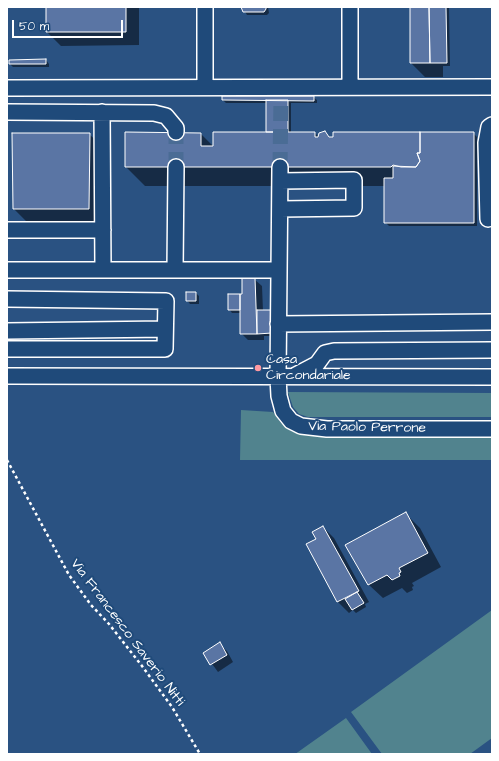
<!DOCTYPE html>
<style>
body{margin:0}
#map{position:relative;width:499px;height:761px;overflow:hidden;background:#2a5282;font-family:"Architects Daughter",sans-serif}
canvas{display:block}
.frame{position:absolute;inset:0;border:8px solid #fff;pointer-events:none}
.scale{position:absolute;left:12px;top:20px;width:111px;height:18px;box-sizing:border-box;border:2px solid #fff;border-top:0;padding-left:5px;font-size:12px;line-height:14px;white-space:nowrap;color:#fff;-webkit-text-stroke:3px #1f4a7a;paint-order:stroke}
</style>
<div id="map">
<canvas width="499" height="761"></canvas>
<div class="frame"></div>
<div class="scale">50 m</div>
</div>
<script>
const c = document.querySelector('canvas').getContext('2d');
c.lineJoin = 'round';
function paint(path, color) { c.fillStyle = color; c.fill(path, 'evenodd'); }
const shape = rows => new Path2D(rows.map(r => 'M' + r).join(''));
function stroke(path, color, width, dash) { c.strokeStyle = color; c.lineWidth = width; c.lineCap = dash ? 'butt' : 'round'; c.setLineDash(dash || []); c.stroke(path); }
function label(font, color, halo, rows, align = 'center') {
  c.font = font + ' "Architects Daughter",sans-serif'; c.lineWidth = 4; c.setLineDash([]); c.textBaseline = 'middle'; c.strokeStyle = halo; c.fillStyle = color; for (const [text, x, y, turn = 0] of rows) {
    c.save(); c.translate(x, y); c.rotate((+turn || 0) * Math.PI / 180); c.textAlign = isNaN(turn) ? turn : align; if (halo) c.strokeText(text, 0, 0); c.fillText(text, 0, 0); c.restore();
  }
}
const green = shape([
 [288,392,492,393,492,417,308,417,299,414,293,407],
 [241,410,273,412,281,423,291,431,304,435,492,436,492,460,240,460],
 [492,610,492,738,470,754,382,754,351,712],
 [346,718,372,754,295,754,298,752]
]);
const shadow = shape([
 [47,7,139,7,139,45,61,46,47,32],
 [242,7,268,7,269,13,267,15,247,15],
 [411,7,449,7,450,66,443,66,443,77,425,77,411,63],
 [46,60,49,64,49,67,13,67,10,64],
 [313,97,317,100,317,103,291,103,291,133,315,133,319,137,325,133,331,138,473,133,477,137,477,226,389,226,385,222,385,186,145,186,126,167,201,134,214,147,269,133,267,103,226,103,223,100],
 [89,134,103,147,103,223,28,223,14,209],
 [254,279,262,286,263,311,271,311,274,314,275,336,264,336,264,340,248,340,241,333,241,313,232,313,229,309,243,295],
 [196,293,199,296,199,304,190,304,187,300],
 [406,514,420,528,441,567,412,583,414,586,412,587,413,590,407,593,402,588,383,598,369,585],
 [323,527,334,538,369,602,365,604,366,607,356,613,353,610,349,613,338,602,307,544,317,539],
 [219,644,227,651,233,662,218,672,204,653]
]);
const building = shape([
 [46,7,126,7,126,32,46,32,46,7],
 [241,7,266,7,266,9,264,12,243,12,241,7],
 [410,7,429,7,430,63,410,63,410,7],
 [429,7,446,7,447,63,430,63,429,7],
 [46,59,46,64,9,64,9,60,46,59],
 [222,96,314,96,314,101,222,100,222,96],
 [266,100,288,100,288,132,266,132,266,100],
 [325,131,329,137,333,137,333,132,420,132,420,153,417,153,420,161,416,167,401,167,393,165,391,167,125,167,125,132,201,133,201,146,213,146,213,132,315,132,315,137,318,137,319,133,325,131],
 [420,132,474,132,474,223,384,223,384,178,393,178,393,166,416,167,420,161,417,153,420,153,420,132],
 [12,133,90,133,89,209,13,209,12,133],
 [242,278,255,278,257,334,240,334,240,294,242,294,242,278],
 [186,292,196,292,196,301,186,301,186,292],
 [228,294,240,294,240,310,228,310,228,294],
 [257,310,271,310,272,333,257,334,257,310],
 [406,512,428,553,399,568,401,572,399,573,400,576,392,580,387,575,368,585,345,545,406,512],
 [323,526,359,591,337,602,306,544,316,539,312,532,323,526],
 [357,592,364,603,352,610,345,599,357,592],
 [220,642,227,655,210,665,203,653,220,642]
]);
const minorTunnel = shape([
 [176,167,176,132],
 [280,167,281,100]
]);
const path = shape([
 [7,460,69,575,91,605,109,624,142,666,172,707,200,754]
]);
const minor = shape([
 [205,7,205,87],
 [350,87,350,7],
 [7,88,492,87],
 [7,112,154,113,166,116,176,128,176,132],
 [102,112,103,270],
 [280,167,278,377,279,396,283,411,291,421,301,426,327,429,492,429],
 [280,209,354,208,354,180,280,181],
 [488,219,486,143,489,127,492,125],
 [7,230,103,230],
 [7,270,279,270],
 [175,270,176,167],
 [7,299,166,301,165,349,7,349],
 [278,324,492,322],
 [7,331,165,329],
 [296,375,317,364,325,353,334,351,492,350],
 [7,376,492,377]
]);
const markers = [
 [258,368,4,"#ff9aa2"]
];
const poiNames = [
 ["Casa",266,360],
 ["Circondariale",266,376]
];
const streetNames = [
 ["Via Paolo Perrone",367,428,1],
 ["Via Francesco Saverio Nitti",127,633,53]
];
paint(green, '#51838e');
paint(shadow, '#0007');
paint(building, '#5a75a4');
stroke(building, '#fff', 1);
stroke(minorTunnel, '#4a6c95', 15, [15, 8]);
stroke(minor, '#fff', 18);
stroke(path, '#fff', 2.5, [3, 3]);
stroke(minor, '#1f4a7a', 15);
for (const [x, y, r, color] of markers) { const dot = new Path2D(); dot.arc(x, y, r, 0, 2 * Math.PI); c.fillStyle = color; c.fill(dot); stroke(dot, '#1f4a7a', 1.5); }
label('14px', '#fff', '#1f4a7a', poiNames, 'left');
label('14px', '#fff', '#1f4a7a', streetNames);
</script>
